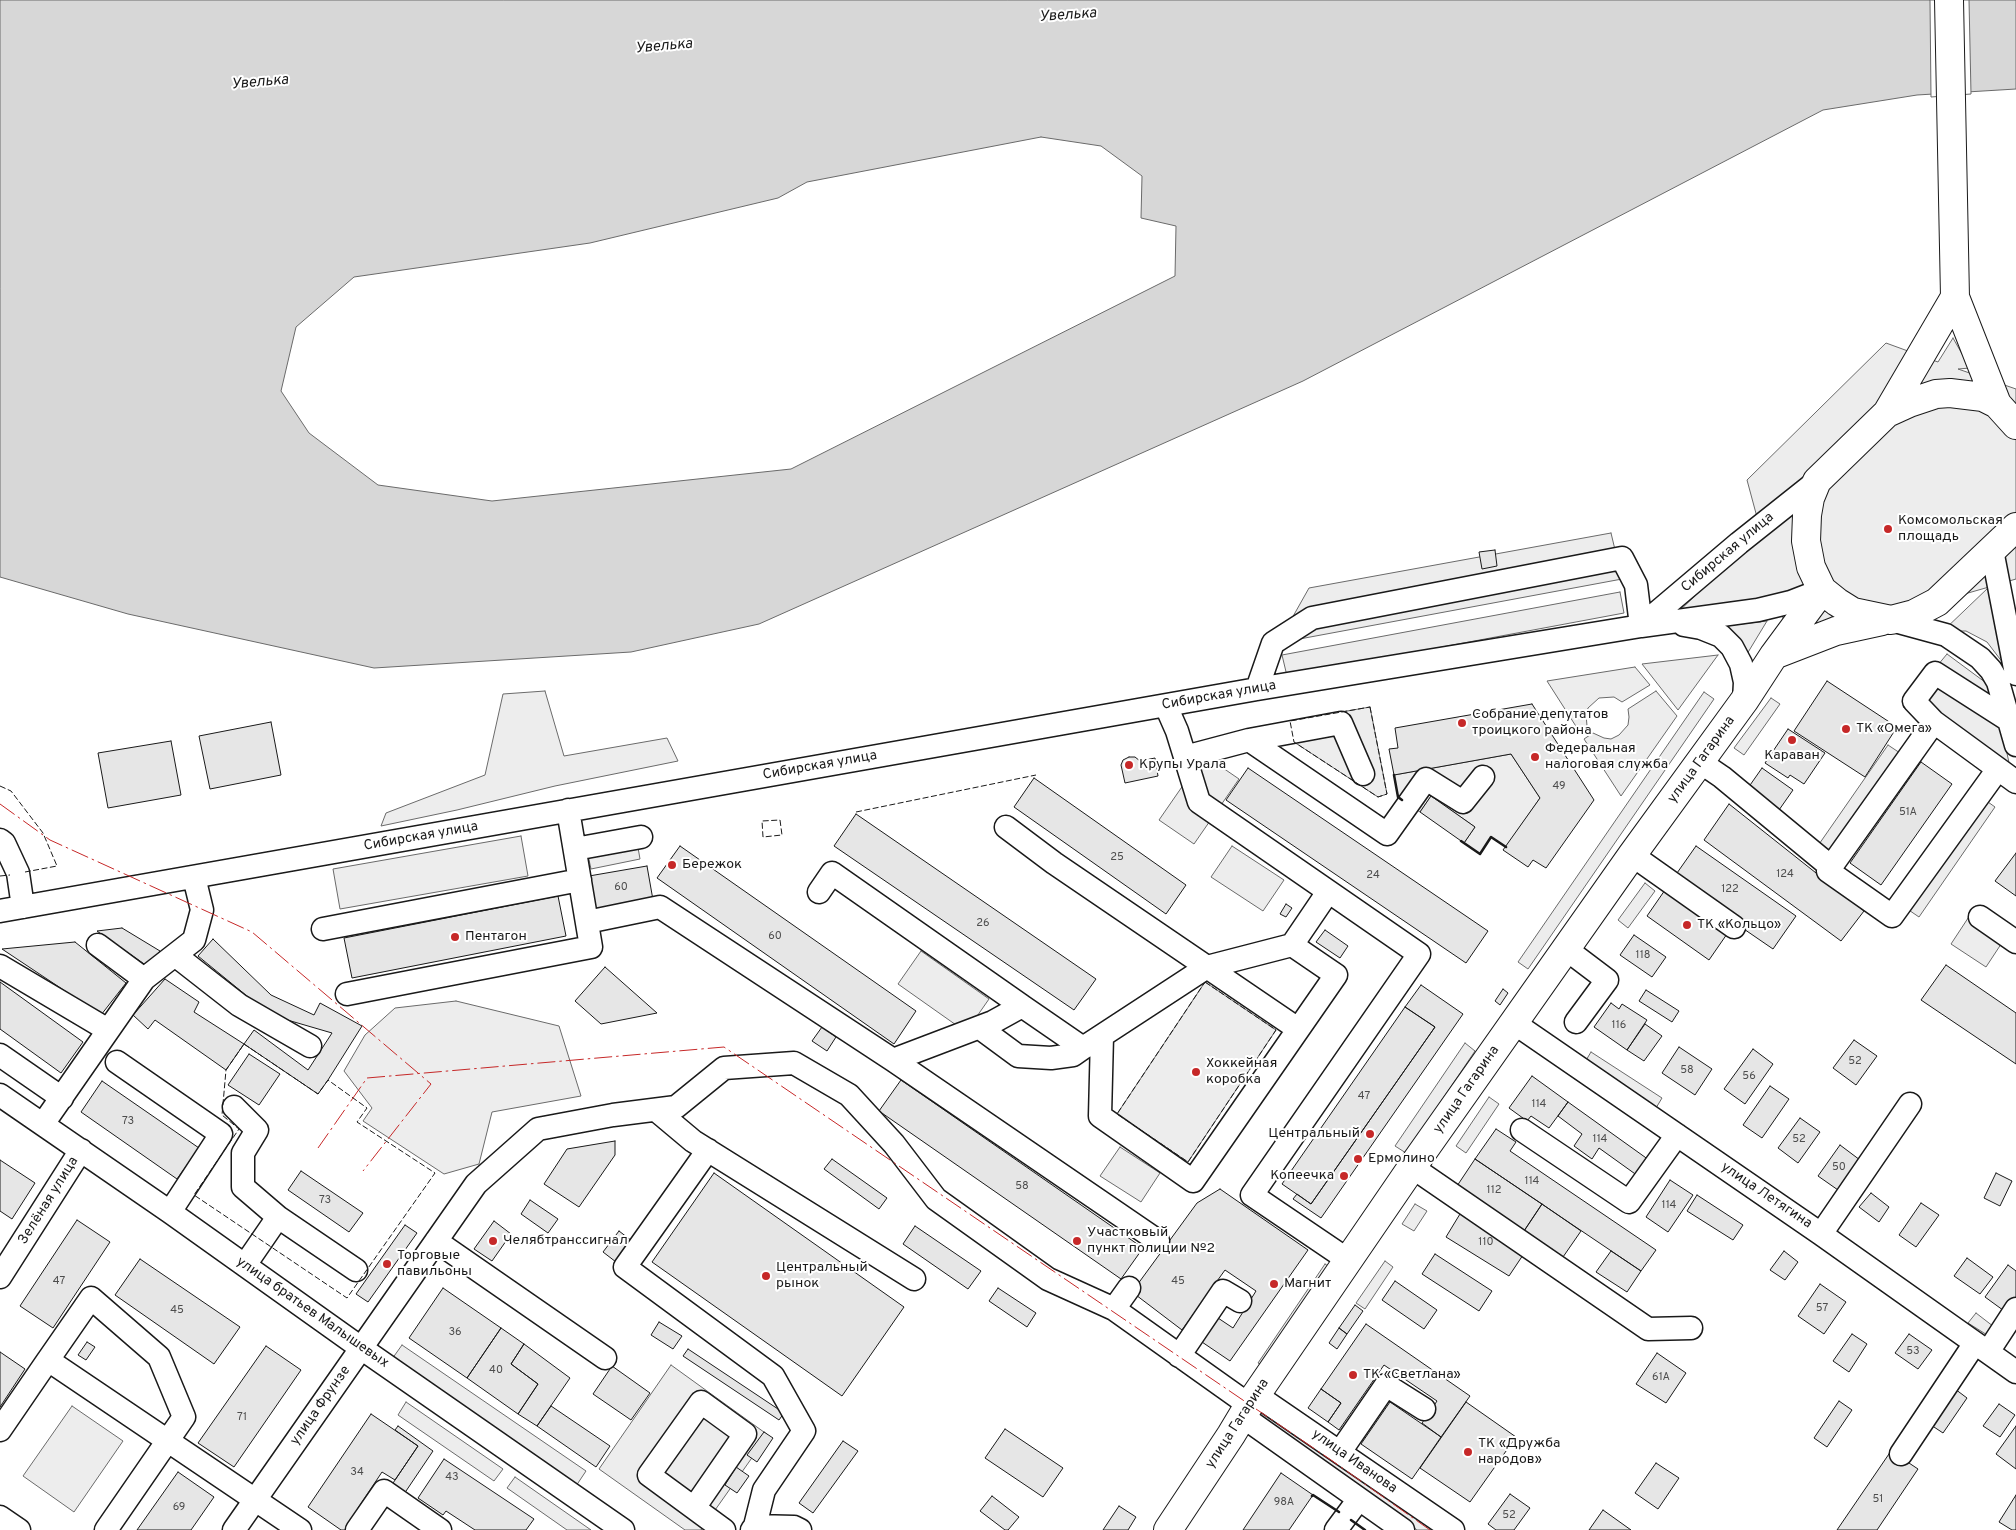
<!DOCTYPE html>
<meta charset="utf-8">
<style>
body{margin:0}
canvas{display:block;background:#fff}
</style>
<canvas width="2016" height="1530"></canvas>
<script>
const c = document.querySelector('canvas').getContext('2d');
c.lineJoin = 'round';
function paint(path, color) { c.fillStyle = color; c.fill(path, 'evenodd'); }
const shape = rows => new Path2D(rows.map(r => 'M' + r).join(''));
function stroke(path, color, width, dash) { c.strokeStyle = color; c.lineWidth = width; c.lineCap = dash ? 'butt' : 'round'; c.setLineDash(dash || []); c.stroke(path); }
function label(font, color, halo, rows, align = 'center') {
  c.font = font + ' Overpass,sans-serif'; c.lineWidth = 4; c.setLineDash([]); c.textBaseline = 'middle'; c.strokeStyle = halo; c.fillStyle = color; for (const [text, x, y, turn = 0] of rows) {
    c.save(); c.translate(x, y); c.rotate((+turn || 0) * Math.PI / 180); c.textAlign = isNaN(turn) ? turn : align; if (halo) c.strokeText(text, 0, 0); c.fillText(text, 0, 0); c.restore();
  }
}
const built = shape([
 [1953,338,1970,368,1958,369,2016,389,2016,579,1992,586,2003,663,1987,642,1966,631,1943,631,1989,587,1790,644,1778,600,1672,618,1761,532,1747,480,1886,343,1938,362,1953,338],
 [1611,533,1622,579,1278,643,1309,588,1611,533],
 [1620,592,1624,613,1287,676,1282,655,1620,592],
 [1767,621,1747,654,1724,626,1767,621],
 [1947,654,1993,688,2014,786,1903,707,1947,654],
 [1718,655,1678,710,1642,664,1718,655],
 [1635,667,1650,685,1622,702,1614,697,1599,698,1588,708,1586,714,1587,726,1579,731,1547,681,1635,667],
 [545,691,564,756,667,738,678,761,555,786,457,810,381,826,386,813,485,775,503,694,545,691],
 [1656,691,1677,716,1621,796,1584,739,1593,733,1604,738,1611,739,1619,735,1628,725,1629,717,1628,709,1656,691],
 [1704,692,1714,699,1528,969,1518,962,1704,692],
 [1771,698,1780,704,1744,755,1734,748,1771,698],
 [1370,707,1387,794,1378,797,1294,742,1290,721,1370,707],
 [1888,745,1900,753,1819,868,1808,860,1888,745],
 [1511,754,1540,798,1506,847,1491,837,1480,854,1464,843,1475,827,1431,796,1420,812,1398,797,1394,775,1511,754],
 [1204,755,1239,779,1194,844,1159,820,1204,755],
 [1974,792,1995,807,1919,917,1897,902,1974,792],
 [521,836,528,876,340,909,333,869,521,836],
 [636,836,640,859,591,869,586,846,636,836],
 [1232,846,1284,880,1263,911,1211,877,1232,846],
 [1645,883,1655,891,1628,928,1618,920,1645,883],
 [1976,906,2011,929,1986,967,1951,944,1976,906],
 [921,951,989,999,966,1032,898,984,921,951],
 [1205,982,1276,1030,1188,1162,1117,1114,1205,982],
 [456,1001,559,1026,581,1096,492,1112,479,1164,444,1174,363,1121,372,1108,344,1071,365,1035,395,1008,456,1001],
 [1465,1043,1475,1051,1406,1153,1395,1146,1465,1043],
 [1591,1052,1662,1098,1656,1108,1585,1062,1591,1052],
 [1489,1097,1499,1104,1466,1153,1456,1146,1489,1097],
 [1120,1147,1160,1173,1141,1202,1100,1176,1120,1147],
 [1415,1204,1427,1211,1414,1231,1402,1224,1415,1204],
 [1385,1261,1393,1267,1365,1309,1356,1303,1385,1261],
 [1325,1264,1334,1270,1267,1368,1258,1363,1325,1264],
 [1976,1313,1998,1330,1992,1338,1968,1323,1976,1313],
 [402,1345,586,1471,576,1486,392,1359,402,1345],
 [671,1365,768,1435,701,1530,685,1530,599,1469,671,1365],
 [406,1402,503,1469,494,1481,398,1415,406,1402],
 [72,1406,123,1441,74,1512,23,1476,72,1406],
 [1266,1408,1440,1530,1417,1530,1258,1418,1266,1408],
 [515,1477,591,1530,567,1530,507,1488,515,1477]
]);
const water = shape([
 [0,0,2016,0,2016,89,1917,95,1823,110,1303,381,759,624,631,652,374,668,128,614,0,577,0,0],
 [1041,137,1101,146,1142,176,1141,218,1176,226,1175,276,791,469,492,501,378,485,309,433,281,391,296,327,354,277,590,243,778,198,807,182,1041,137]
]);
const pier = shape([
 [1930,0,1969,0,1971,94,1931,97,1930,0]
]);
const building = shape([
 [1495,550,1497,566,1482,569,1479,552,1495,550],
 [1827,681,1897,727,1865,777,1794,731,1827,681],
 [1532,704,1594,800,1546,868,1533,860,1528,867,1503,850,1540,798,1511,754,1394,775,1389,749,1398,748,1395,728,1532,704],
 [271,722,281,775,210,789,199,736,271,722],
 [1788,729,1825,753,1804,784,1790,775,1788,778,1765,763,1788,729],
 [171,741,181,795,108,808,98,753,171,741],
 [1129,757,1135,757,1140,761,1155,758,1158,776,1125,783,1121,765,1123,760,1129,757],
 [1921,762,1952,784,1881,885,1850,863,1921,762],
 [1248,768,1488,931,1466,963,1226,800,1248,768],
 [1762,768,1793,790,1779,810,1748,788,1762,768],
 [1034,778,1186,885,1166,914,1014,807,1034,778],
 [1431,796,1475,827,1464,843,1420,812,1431,796],
 [1729,804,1864,911,1841,941,1704,840,1729,804],
 [856,814,1096,979,1074,1010,834,846,856,814],
 [680,846,916,1011,894,1044,657,878,680,846],
 [1696,846,1796,916,1773,949,1722,914,1726,908,1677,873,1696,846],
 [2016,853,2016,896,1995,881,2016,853],
 [647,866,653,900,596,911,589,876,647,866],
 [1665,890,1727,934,1709,960,1647,916,1665,890],
 [558,896,566,936,352,978,344,938,558,896],
 [1286,904,1292,908,1286,917,1280,914,1286,904],
 [122,928,160,951,147,966,97,931,122,928],
 [1325,930,1348,946,1340,958,1316,942,1325,930],
 [1634,935,1666,957,1652,977,1620,955,1634,935],
 [213,939,271,995,314,1015,320,1003,362,1026,328,1080,318,1094,244,1044,254,1030,308,1070,332,1033,284,1019,258,1005,198,956,213,939],
 [75,942,126,983,101,1015,2,949,75,942],
 [1946,965,2016,1013,2016,1064,1921,1000,1946,965],
 [605,967,657,1013,601,1024,575,1001,605,967],
 [165,979,199,1002,194,1012,244,1044,226,1070,155,1020,148,1029,133,1015,165,979],
 [0,982,83,1042,61,1073,0,1029,0,982],
 [1421,985,1463,1014,1321,1218,1293,1199,1297,1194,1311,1204,1435,1027,1405,1007,1421,985],
 [1503,989,1508,993,1500,1005,1495,1001,1503,989],
 [1646,990,1679,1011,1672,1022,1639,1001,1646,990],
 [1611,1003,1619,1009,1622,1004,1647,1020,1627,1050,1594,1027,1611,1003],
 [1405,1007,1435,1027,1311,1204,1282,1184,1405,1007],
 [1645,1024,1662,1036,1644,1061,1627,1050,1645,1024],
 [822,1027,836,1037,827,1051,812,1041,822,1027],
 [1854,1040,1877,1056,1856,1085,1833,1068,1854,1040],
 [1679,1047,1712,1069,1695,1095,1662,1073,1679,1047],
 [1753,1049,1773,1064,1745,1104,1724,1089,1753,1049],
 [249,1054,280,1074,259,1105,228,1085,249,1054],
 [1532,1076,1568,1102,1549,1128,1531,1116,1527,1121,1509,1108,1532,1076],
 [901,1080,1143,1248,1121,1279,879,1111,901,1080],
 [102,1081,199,1148,177,1179,81,1112,102,1081],
 [1770,1086,1789,1099,1762,1138,1743,1125,1770,1086],
 [1568,1102,1649,1160,1638,1176,1599,1148,1592,1159,1574,1146,1582,1134,1558,1116,1568,1102],
 [1800,1118,1820,1132,1798,1163,1778,1148,1800,1118],
 [1496,1129,1516,1142,1510,1151,1656,1250,1641,1271,1475,1159,1496,1129],
 [615,1141,615,1155,579,1207,544,1184,567,1149,615,1141],
 [1840,1145,1860,1160,1838,1190,1818,1176,1840,1145],
 [832,1159,887,1198,879,1209,824,1169,832,1159],
 [1475,1159,1542,1204,1524,1231,1457,1186,1475,1159],
 [0,1160,35,1183,12,1219,0,1211,0,1160],
 [301,1171,363,1213,349,1232,288,1190,301,1171],
 [714,1173,904,1307,842,1396,652,1262,714,1173],
 [1996,1173,2012,1181,2000,1206,1984,1198,1996,1173],
 [1670,1180,1693,1195,1668,1232,1646,1217,1670,1180],
 [1220,1189,1308,1250,1230,1361,1199,1340,1215,1316,1233,1328,1256,1291,1225,1270,1182,1330,1132,1292,1197,1203,1220,1189],
 [1871,1193,1889,1207,1879,1222,1859,1207,1871,1193],
 [1697,1195,1743,1225,1733,1240,1687,1211,1697,1195],
 [530,1200,558,1219,548,1233,521,1214,530,1200],
 [1921,1203,1939,1215,1916,1247,1899,1235,1921,1203],
 [1542,1204,1581,1231,1563,1257,1524,1231,1542,1204],
 [1463,1209,1527,1249,1509,1276,1446,1237,1463,1209],
 [77,1220,110,1242,53,1328,20,1306,77,1220],
 [494,1221,511,1234,492,1261,474,1249,494,1221],
 [405,1225,417,1233,368,1302,356,1294,405,1225],
 [915,1226,981,1271,968,1289,903,1244,915,1226],
 [619,1231,632,1241,616,1262,603,1252,619,1231],
 [1611,1251,1641,1271,1627,1292,1596,1272,1611,1251],
 [1784,1251,1798,1262,1785,1280,1770,1270,1784,1251],
 [1435,1254,1492,1291,1479,1311,1422,1274,1435,1254],
 [1967,1258,1993,1277,1980,1294,1954,1276,1967,1258],
 [140,1259,240,1327,214,1364,115,1295,140,1259],
 [2008,1265,2016,1271,2016,1301,2007,1313,1985,1297,2008,1265],
 [1395,1281,1437,1310,1424,1329,1382,1300,1395,1281],
 [1820,1284,1846,1302,1824,1334,1798,1316,1820,1284],
 [443,1288,501,1328,467,1378,409,1338,443,1288],
 [998,1288,1036,1313,1027,1327,989,1301,998,1288],
 [1355,1305,1363,1311,1347,1334,1339,1328,1355,1305],
 [659,1322,682,1336,673,1349,651,1335,659,1322],
 [1366,1324,1470,1396,1441,1437,1422,1423,1437,1401,1384,1365,1339,1430,1328,1422,1341,1403,1321,1389,1366,1324],
 [501,1328,524,1344,511,1364,538,1384,518,1414,467,1378,501,1328],
 [1339,1328,1347,1334,1337,1349,1329,1343,1339,1328],
 [1852,1334,1867,1344,1849,1372,1833,1361,1852,1334],
 [1909,1334,1932,1350,1918,1369,1895,1353,1909,1334],
 [87,1342,95,1347,86,1360,78,1355,87,1342],
 [524,1344,570,1378,537,1426,518,1414,538,1384,511,1364,524,1344],
 [266,1346,301,1370,234,1467,198,1443,266,1346],
 [688,1349,784,1413,779,1420,683,1356,688,1349],
 [0,1352,25,1369,0,1407,0,1352],
 [1657,1353,1686,1373,1666,1403,1636,1384,1657,1353],
 [612,1366,650,1393,631,1420,593,1394,612,1366],
 [1321,1389,1341,1403,1328,1422,1308,1408,1321,1389],
 [1955,1389,1967,1398,1943,1433,1931,1425,1955,1389],
 [1839,1401,1852,1410,1827,1447,1814,1438,1839,1401],
 [1390,1402,1441,1437,1412,1479,1361,1444,1390,1402],
 [1466,1402,1516,1437,1470,1502,1420,1468,1466,1402],
 [1999,1404,2015,1415,2000,1437,1983,1426,1999,1404],
 [551,1406,610,1446,596,1467,537,1426,551,1406],
 [371,1414,418,1446,395,1480,382,1472,358,1508,361,1510,347,1530,341,1530,308,1507,371,1414],
 [398,1426,433,1451,402,1497,389,1489,418,1446,395,1430,398,1426],
 [2016,1426,2016,1469,1996,1454,2016,1426],
 [1005,1429,1063,1468,1043,1497,985,1458,1005,1429],
 [764,1432,773,1438,757,1462,747,1455,764,1432],
 [843,1441,858,1451,813,1513,799,1503,843,1441],
 [1891,1451,1918,1469,1877,1530,1837,1530,1891,1451],
 [444,1459,534,1519,526,1530,475,1530,446,1511,443,1515,418,1498,444,1459],
 [1656,1463,1679,1478,1658,1509,1635,1493,1656,1463],
 [736,1467,749,1476,737,1493,725,1485,736,1467],
 [178,1472,214,1497,191,1530,137,1530,178,1472],
 [1281,1473,1313,1495,1289,1530,1243,1530,1281,1473],
 [1510,1494,1530,1508,1514,1530,1496,1530,1488,1524,1510,1494],
 [2016,1495,2016,1530,2012,1530,1999,1522,2016,1495],
 [992,1496,1019,1517,1008,1530,1005,1530,980,1511,992,1496],
 [1119,1506,1136,1517,1128,1530,1103,1530,1119,1506],
 [1603,1510,1631,1530,1589,1530,1603,1510]
]);
const minor = shape([
 [1992,550,2016,674],
 [1891,620,1946,635,1980,658,1991,670,1998,682,2016,745],
 [1684,625,1701,628,1721,636,1732,647,1741,664,1745,682,1744,701],
 [1641,626,1739,543,1817,481],
 [1257,689,1273,643,1312,618,1622,558,1636,585,1641,626],
 [1166,706,1177,731,1199,802,1419,954,1252,1195,1348,1260],
 [2010,721,1935,673,1914,701,1934,722,2016,782],
 [1934,722,1828,871,1892,916,1998,769],
 [1249,740,1341,723,1363,774],
 [1185,757,1249,740,1387,834,1426,779,1463,802,1483,777],
 [1700,762,1722,777,1831,867],
 [1006,827,1054,863,1298,1029],
 [0,840,4,843,18,873,23,907],
 [575,849,641,837],
 [1632,855,1734,927],
 [819,892,832,873,1022,1006],
 [0,911,1257,689,1641,626,1758,610,1791,602,1822,590],
 [1980,917,2016,942],
 [587,922,660,907,893,1060,1158,1241],
 [323,929,580,880],
 [98,945,144,979],
 [1566,949,1607,980,1576,1022],
 [175,955,239,1005,310,1046],
 [0,966,108,1030],
 [347,994,591,947,568,810],
 [1514,1023,1821,1234,2016,1372],
 [980,1028,1018,1056,1051,1058,1073,1055,1083,1048],
 [1102,1036,1100,1116,1193,1181,1336,975,1292,945],
 [0,1055,62,1098],
 [893,1060,993,1022,1022,1006,1083,1048,1207,967,1292,945,1328,892],
 [117,1062,221,1134,170,1212],
 [0,1095,170,1212,361,1348,623,1530],
 [234,1107,257,1130,243,1153,243,1187,278,1217],
 [656,1110,693,1141,914,1279],
 [43,1124,144,979,194,940,202,910,194,877],
 [1522,1130,1629,1202,1677,1135],
 [708,1150,625,1267,773,1376,804,1431,764,1490,755,1526,752,1530],
 [1412,1167,1648,1329,1691,1328],
 [1821,1234,1910,1104],
 [436,1241,605,1358],
 [245,1265,278,1217,356,1270],
 [0,1277,81,1150],
 [1114,1309,1129,1288],
 [1988,1352,2016,1309],
 [1179,1356,1223,1291,1240,1301],
 [48,1360,91,1298,159,1357,184,1417,106,1530],
 [1256,1395,1453,1530],
 [1242,1416,1403,1530],
 [0,1430,48,1360,300,1530],
 [1340,1452,1386,1385,1424,1409],
 [1901,1454,1975,1343],
 [694,1508,745,1434,701,1402,649,1475,724,1530],
 [0,1517,19,1530],
 [755,1526,794,1527,800,1530],
 [234,1530,476,1184,538,1129,613,1115,676,1107,724,1068,794,1063,849,1095,894,1144,936,1199,1048,1279,1114,1309,1249,1405],
 [357,1530,384,1491,440,1530],
 [1336,1530,1359,1499]
]);
const major = shape([
 [1949,0,1955,297,1997,404,2016,425],
 [1955,297,1887,413,1817,481,1810,498,1807,515,1806,541,1811,567,1822,590,1837,602,1853,612,1891,620,1914,614,1937,602,2016,527],
 [1887,413,1909,403,1936,394,1950,393,1983,397,1997,404],
 [1774,655,1836,631,1882,621],
 [1168,1530,1231,1435,1249,1405,1412,1167,1632,855,1744,701,1774,655,1822,590]
]);
const fence = shape([
 [1370,707,1387,794,1378,797,1294,742,1290,721,1370,707],
 [0,786,11,791,43,833,57,866,25,872],
 [856,812,1036,775],
 [780,820,782,835,763,837,762,821,780,820],
 [0,876,10,875],
 [1205,982,1276,1030,1188,1162,1117,1114,1205,982],
 [244,1044,318,1094,328,1080,367,1108,357,1122,435,1173,347,1298,194,1195,239,1129,222,1115,226,1070,244,1044]
]);
const wall = shape([
 [1394,775,1398,797,1402,800],
 [1461,841,1480,854,1491,837,1506,847],
 [1312,1496,1313,1495,1339,1512],
 [1351,1520,1365,1530]
]);
const power = shape([
 [0,804,50,840,252,932,431,1084,363,1171],
 [318,1148,367,1078,724,1047,1331,1460,1430,1530]
]);
const markers = [
 [1888,529,5,"#c62828"],
 [1462,723,5,"#c62828"],
 [1846,729,5,"#c62828"],
 [1792,740,5,"#c62828"],
 [1535,757,5,"#c62828"],
 [1129,765,5,"#c62828"],
 [672,865,5,"#c62828"],
 [1687,925,5,"#c62828"],
 [455,937,5,"#c62828"],
 [1196,1072,5,"#c62828"],
 [1370,1134,5,"#c62828"],
 [1358,1159,5,"#c62828"],
 [1344,1176,5,"#c62828"],
 [493,1241,5,"#c62828"],
 [1077,1241,5,"#c62828"],
 [387,1264,5,"#c62828"],
 [766,1276,5,"#c62828"],
 [1274,1284,5,"#c62828"],
 [1353,1375,5,"#c62828"],
 [1468,1452,5,"#c62828"]
];
const numberNames = [
 ["49",1559,787],
 ["51А",1908,813],
 ["25",1117,858],
 ["124",1785,875],
 ["24",1373,876],
 ["60",621,888],
 ["122",1730,890],
 ["26",983,924],
 ["60",775,937],
 ["118",1643,956],
 ["116",1619,1026],
 ["52",1855,1062],
 ["58",1687,1071],
 ["56",1749,1077],
 ["47",1364,1097],
 ["114",1539,1105],
 ["73",128,1122],
 ["114",1600,1140],
 ["52",1799,1140],
 ["50",1839,1168],
 ["114",1532,1182],
 ["58",1022,1187],
 ["112",1494,1191],
 ["73",325,1201],
 ["114",1669,1206],
 ["110",1486,1243],
 ["47",59,1282],
 ["45",1178,1282],
 ["57",1822,1309],
 ["45",177,1311],
 ["36",455,1333],
 ["53",1913,1352],
 ["40",496,1371],
 ["61А",1661,1378],
 ["71",242,1418],
 ["34",357,1473],
 ["43",452,1478],
 ["51",1878,1500],
 ["98А",1284,1503],
 ["69",179,1508],
 ["52",1509,1516]
];
const poiNames = [
 ["Комсомольская",1898,521],
 ["площадь",1898,537],
 ["Собрание депутатов",1472,715],
 ["троицкого района",1472,731],
 ["ТК «Омега»",1856,729],
 ["Федеральная",1545,749],
 ["налоговая служба",1545,765],
 ["Караван",1792,756,"center"],
 ["Крупы Урала",1139,765],
 ["Бережок",682,865],
 ["ТК «Кольцо»",1697,925],
 ["Пентагон",465,937],
 ["Хоккейная",1206,1064],
 ["коробка",1206,1080],
 ["Центральный",1360,1134,"right"],
 ["Ермолино",1368,1159],
 ["Копеечка",1334,1176,"right"],
 ["Участковый",1087,1233],
 ["пункт полиции №2",1087,1249],
 ["Челябтранссигнал",503,1241],
 ["Торговые",397,1256],
 ["павильоны",397,1272],
 ["Центральный",776,1268],
 ["рынок",776,1284],
 ["Магнит",1284,1284],
 ["ТК «Светлана»",1363,1375],
 ["ТК «Дружба",1478,1444],
 ["народов»",1478,1460]
];
const streetNames = [
 ["Сибирская улица",1728,553,-40],
 ["Сибирская улица",1219,696,-10],
 ["улица Гагарина",1702,760,-54],
 ["Сибирская улица",820,766,-10],
 ["Сибирская улица",421,837,-10],
 ["улица Гагарина",1467,1090,-55],
 ["улица Летягина",1766,1196,34],
 ["Зелёная улица",49,1201,-58],
 ["улица братьев Малышевых",312,1313,35],
 ["улица Фрунзе",321,1406,-55],
 ["улица Гагарина",1238,1424,-57],
 ["улица Иванова",1354,1462,35]
];
const waterNames = [
 ["Увелька",1068,16,-4],
 ["Увелька",664,47,-5],
 ["Увелька",260,83,-5]
];
paint(built, '#ededed');
stroke(built, '#6a6a6a', 1);
paint(water, '#d7d7d7');
stroke(water, '#6a6a6a', 1);
paint(pier, '#fff');
stroke(pier, '#6a6a6a', 1);
paint(building, '#e6e6e6');
stroke(building, '#1a1a1a', 1);
stroke(minor, '#1a1a1a', 25);
stroke(major, '#1a1a1a', 30);
stroke(minor, '#fff', 22);
stroke(major, '#fff', 28);
stroke(fence, '#1a1a1a', 1, [6, 2.5]);
stroke(wall, '#1a1a1a', 2.5);
stroke(power, '#c62828', 1, [18, 4, 2.5, 4]);
for (const [x, y, r, color] of markers) { const dot = new Path2D(); dot.arc(x, y, r, 0, 2 * Math.PI); c.fillStyle = color; c.fill(dot); stroke(dot, '#fff', 2); }
label('11px', '#4d4d4d', null, numberNames);
label('14px', '#1a1a1a', '#fff', poiNames, 'left');
label('14px', '#1a1a1a', '#fff', streetNames);
label('italic 15px', '#1a1a1a', '#fff', waterNames);
</script>
